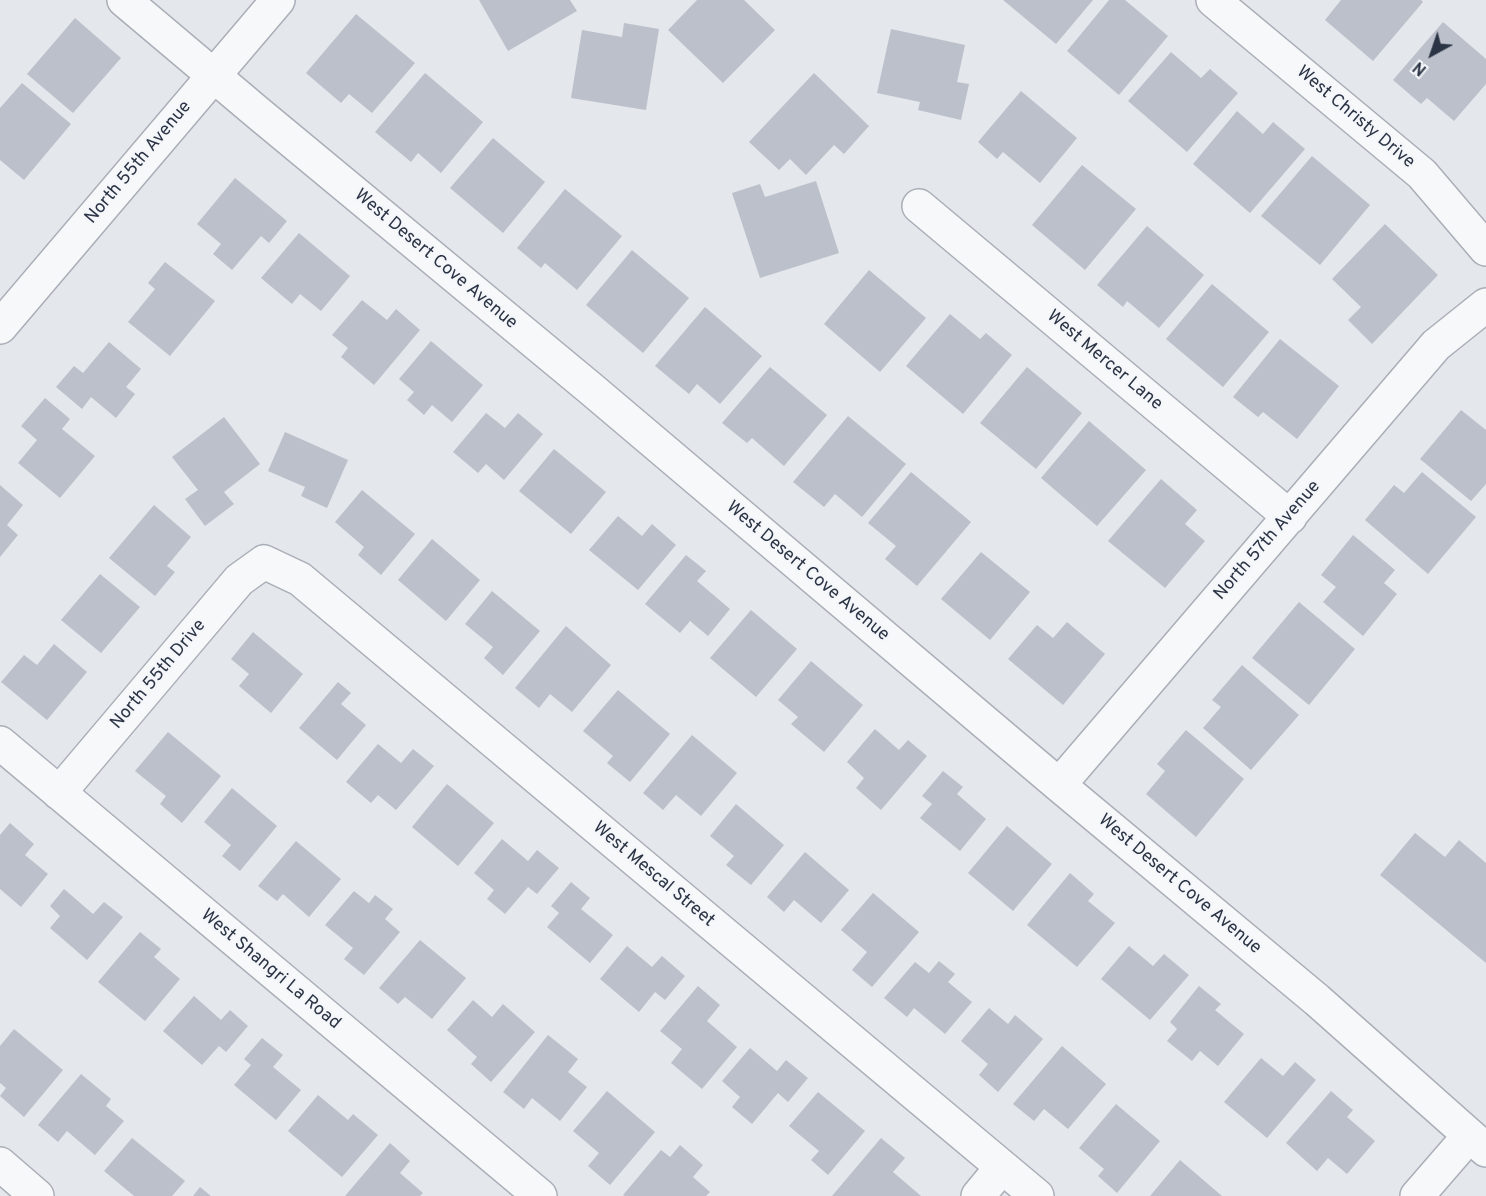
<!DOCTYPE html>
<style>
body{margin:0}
#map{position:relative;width:1486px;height:1196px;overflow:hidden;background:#e4e7ec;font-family:Overpass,sans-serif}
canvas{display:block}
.north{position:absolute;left:1402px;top:24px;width:60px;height:60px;-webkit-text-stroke:4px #f4f6f9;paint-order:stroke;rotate:220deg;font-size:16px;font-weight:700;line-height:24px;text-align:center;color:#2b3445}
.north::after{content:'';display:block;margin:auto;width:21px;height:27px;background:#2b3445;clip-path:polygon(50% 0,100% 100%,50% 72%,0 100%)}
</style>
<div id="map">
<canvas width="1486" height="1196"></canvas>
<div class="north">N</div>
</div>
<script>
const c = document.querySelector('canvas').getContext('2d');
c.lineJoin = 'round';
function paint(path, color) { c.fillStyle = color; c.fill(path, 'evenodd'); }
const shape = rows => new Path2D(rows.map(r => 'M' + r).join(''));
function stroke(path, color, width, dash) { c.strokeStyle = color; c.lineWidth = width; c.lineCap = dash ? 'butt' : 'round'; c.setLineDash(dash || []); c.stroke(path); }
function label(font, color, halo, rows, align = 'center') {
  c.font = font + ' Overpass,sans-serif'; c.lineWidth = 4.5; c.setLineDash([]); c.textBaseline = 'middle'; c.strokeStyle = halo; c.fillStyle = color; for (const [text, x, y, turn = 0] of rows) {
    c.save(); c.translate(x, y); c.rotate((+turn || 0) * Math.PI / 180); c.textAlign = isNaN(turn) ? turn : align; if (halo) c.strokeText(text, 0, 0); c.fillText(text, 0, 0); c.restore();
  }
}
const building = shape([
 [479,0,570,0,577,11,508,51],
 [697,0,744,0,775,30,723,83,668,30],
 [1003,0,1093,0,1056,44],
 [1109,0,1125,0,1168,36,1119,95,1067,51],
 [1341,0,1421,0,1423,2,1373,61,1325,20],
 [356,14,415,63,372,113,349,94,341,103,306,73],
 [75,18,121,58,73,113,27,74],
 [1443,22,1486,59,1486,84,1454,121,1427,98,1421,104,1393,80],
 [624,23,659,29,646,110,571,98,582,30,622,37],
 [891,29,965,45,957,82,969,84,961,120,918,110,920,102,877,93],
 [1171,52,1201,78,1210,69,1238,93,1187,152,1128,101],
 [425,73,483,122,441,173,418,153,411,162,375,132],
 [814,73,869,126,844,154,834,145,806,175,790,159,779,170,749,142],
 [22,83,71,124,24,180,0,160,0,108],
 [1021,91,1077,138,1040,183,1003,152,997,159,978,142],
 [1237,111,1263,134,1273,122,1305,149,1250,213,1193,164],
 [493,138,545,182,503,233,450,188],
 [1312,156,1370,205,1320,265,1261,216],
 [1082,165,1136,209,1085,270,1032,225],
 [235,178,287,221,269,243,261,236,232,270,213,254,221,244,197,224],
 [816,181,839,253,760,278,732,193,760,184,765,197],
 [565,189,622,236,577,290,545,263,541,268,517,248],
 [1385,224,1438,275,1372,344,1348,320,1361,307,1332,279],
 [1147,226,1204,275,1159,328,1127,301,1123,307,1097,285],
 [299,233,350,276,321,311,300,294,292,304,261,278],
 [632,250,689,298,643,353,586,305],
 [165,262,215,301,170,356,128,322,155,289,148,283],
 [869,270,926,318,880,372,824,324],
 [1212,284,1269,332,1223,387,1166,339],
 [362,300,387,320,396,309,420,330,374,385,341,357,348,348,332,335],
 [705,307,762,356,720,404,697,384,689,394,655,366],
 [950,314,980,339,986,333,1012,355,963,414,906,366],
 [1280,339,1339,386,1297,439,1263,412,1258,417,1233,397],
 [431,341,483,385,452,422,432,405,424,415,407,400,414,392,399,379],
 [109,342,141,369,126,387,135,394,116,418,91,397,82,409,56,387,74,366,83,373],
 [770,367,827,415,784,466,752,438,747,443,722,423],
 [1027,367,1082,413,1036,469,980,423],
 [45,398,70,419,62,429,95,456,60,498,18,463,37,440,21,426],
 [1461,410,1486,430,1486,484,1471,501,1420,459],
 [486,413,505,428,518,413,543,434,504,480,486,464,478,473,453,452],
 [848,416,906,464,862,517,835,494,824,507,793,482],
 [224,417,260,464,224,492,234,504,205,526,185,499,198,490,172,457],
 [1089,421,1146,470,1097,526,1041,478],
 [285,432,348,460,327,508,301,496,305,487,268,471],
 [554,449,606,492,571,534,519,491],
 [911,472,971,522,917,586,885,559,896,546,868,523],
 [1422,472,1476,517,1428,574,1365,520,1394,485,1404,493],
 [1161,479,1197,510,1185,524,1205,541,1165,588,1108,541],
 [0,485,23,505,7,525,18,535,0,557],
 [362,490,415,534,381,575,358,555,364,547,335,522],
 [154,505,191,537,167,566,175,572,155,596,109,558],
 [618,516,642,536,652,524,676,545,638,590,589,550],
 [1353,535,1395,570,1384,583,1397,594,1363,636,1323,602,1336,587,1321,575],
 [432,539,480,580,446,621,398,580],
 [981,552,1030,592,990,640,941,599],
 [686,555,706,571,697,581,730,609,708,636,690,621,680,633,645,604],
 [100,574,140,607,101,653,61,620],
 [492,591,540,631,503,675,484,658,493,647,465,624],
 [1299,602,1355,649,1309,705,1252,658],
 [751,610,797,649,756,697,710,658],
 [1067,622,1105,654,1063,705,1008,659,1037,625,1053,638],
 [566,626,611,665,572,712,550,694,539,708,515,688],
 [253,632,303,674,271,713,239,686,249,674,231,659],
 [54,644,87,672,47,720,1,682,24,655,37,665],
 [811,661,863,705,824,752,791,724,798,717,778,700],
 [1242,665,1299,715,1251,770,1203,728,1221,707,1212,700],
 [338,682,351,693,341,704,366,725,337,760,299,728],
 [618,690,670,734,630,782,607,763,613,756,583,731],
 [875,729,899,750,908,740,927,756,881,810,856,788,864,778,847,762],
 [1186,730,1244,779,1196,837,1146,794,1165,771,1157,764],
 [168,732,221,776,182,823,160,804,166,796,135,771],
 [692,735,737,773,701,816,676,795,663,810,643,793],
 [378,744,401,763,413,749,434,766,396,810,378,795,371,803,346,782],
 [943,771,963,787,957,794,986,819,960,851,920,818,932,804,922,796],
 [447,784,494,823,458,866,412,827],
 [232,788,277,826,240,871,222,856,231,845,204,822],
 [736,804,784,845,751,885,726,865,734,856,710,836],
 [10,823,34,844,25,855,48,874,21,907,0,889,0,835],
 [1007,826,1052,864,1013,911,968,873],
 [1415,833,1445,857,1459,840,1486,863,1486,963,1380,875],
 [502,839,528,861,537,850,559,868,537,894,528,887,505,914,487,899,494,890,474,873],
 [296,841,341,879,309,917,283,894,277,901,258,886],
 [805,852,849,890,821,923,794,900,784,912,767,897],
 [1070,873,1094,894,1088,901,1115,923,1077,967,1027,925],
 [571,882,590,898,581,909,613,935,590,963,547,927,559,913,551,906],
 [64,889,93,914,104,902,123,917,87,960,50,928,60,916,50,906],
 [354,891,369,903,375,895,393,909,385,919,400,932,364,975,344,959,353,948,325,925],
 [873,893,919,932,872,987,852,970,867,952,841,930],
 [140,932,161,949,154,957,180,979,145,1021,98,982],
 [420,940,466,978,432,1019,405,997,398,1004,379,988],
 [627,946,652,967,662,956,685,976,665,1000,655,992,639,1012,600,979],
 [1129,946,1153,966,1164,954,1189,975,1150,1020,1101,979],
 [939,961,955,974,948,982,972,1002,945,1034,914,1008,907,1017,884,998,915,962,929,973],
 [698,986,720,1005,707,1021,737,1047,702,1089,671,1063,682,1049,660,1031],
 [1199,986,1221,1004,1215,1010,1244,1034,1218,1066,1200,1051,1192,1061,1167,1041,1177,1029,1170,1022],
 [194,996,221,1020,230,1010,248,1026,226,1052,219,1046,202,1065,163,1031],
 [473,1000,492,1017,503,1004,535,1032,491,1082,471,1064,477,1057,447,1030],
 [989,1008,1008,1024,1015,1015,1043,1039,998,1092,979,1075,988,1064,961,1041],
 [14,1029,63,1070,24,1117,0,1096,6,1088,0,1083,0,1046],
 [548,1035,578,1059,568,1072,587,1087,560,1121,532,1098,524,1109,503,1092],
 [262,1038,283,1055,273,1067,301,1090,276,1120,234,1085,251,1065,244,1059],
 [1062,1046,1106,1084,1068,1129,1044,1109,1034,1121,1013,1104],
 [750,1048,777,1071,786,1060,808,1078,788,1102,778,1093,752,1124,732,1107,740,1097,722,1081],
 [1261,1058,1283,1076,1295,1062,1316,1080,1267,1138,1224,1102],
 [81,1074,111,1099,106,1106,124,1121,95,1155,67,1131,58,1142,38,1125],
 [607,1091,655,1132,610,1185,588,1166,599,1153,573,1131],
 [1331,1091,1353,1110,1347,1117,1375,1141,1347,1174,1328,1158,1317,1171,1286,1143],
 [818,1092,865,1131,828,1175,811,1160,819,1151,789,1126],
 [318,1095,348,1120,353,1114,378,1135,342,1177,288,1131],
 [1116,1104,1160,1141,1117,1193,1098,1176,1104,1169,1079,1148],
 [132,1138,185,1181,172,1196,134,1196,104,1171],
 [881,1138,905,1158,893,1172,921,1196,832,1196],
 [390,1143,410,1161,400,1173,423,1193,420,1196,345,1196],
 [680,1145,703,1165,693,1177,710,1192,706,1196,625,1196,623,1195,661,1150,670,1157],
 [1180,1160,1222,1196,1150,1196],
 [200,1187,211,1196,193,1196]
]);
const minor = shape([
 [124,0,258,113,590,388,1059,785,1317,1000,1486,1150],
 [1213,0,1422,174,1486,249],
 [919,206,1290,517],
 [0,327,278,0],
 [0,743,540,1196],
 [1059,785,1436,345,1486,305],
 [59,793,239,580,264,562,300,579,1037,1196],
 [0,1164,37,1196],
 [978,1196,1002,1167],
 [1417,1196,1469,1136]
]);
const streetNames = [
 ["West Christy Drive",1355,118,40],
 ["North 55th Avenue",139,163,-50],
 ["West Desert Cove Avenue",435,260,40],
 ["West Mercer Lane",1104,361,40],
 ["North 57th Avenue",1268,541,-49],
 ["West Desert Cove Avenue",807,572,40],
 ["North 55th Drive",159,675,-50],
 ["West Mescal Street",653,875,40],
 ["West Desert Cove Avenue",1179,885,40],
 ["West Shangri La Road",270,970,40]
];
paint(building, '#bbc0ca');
stroke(minor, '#a9aeb7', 36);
stroke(minor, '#f7f8fa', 33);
label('18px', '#2b3445', '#f4f6f9', streetNames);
</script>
